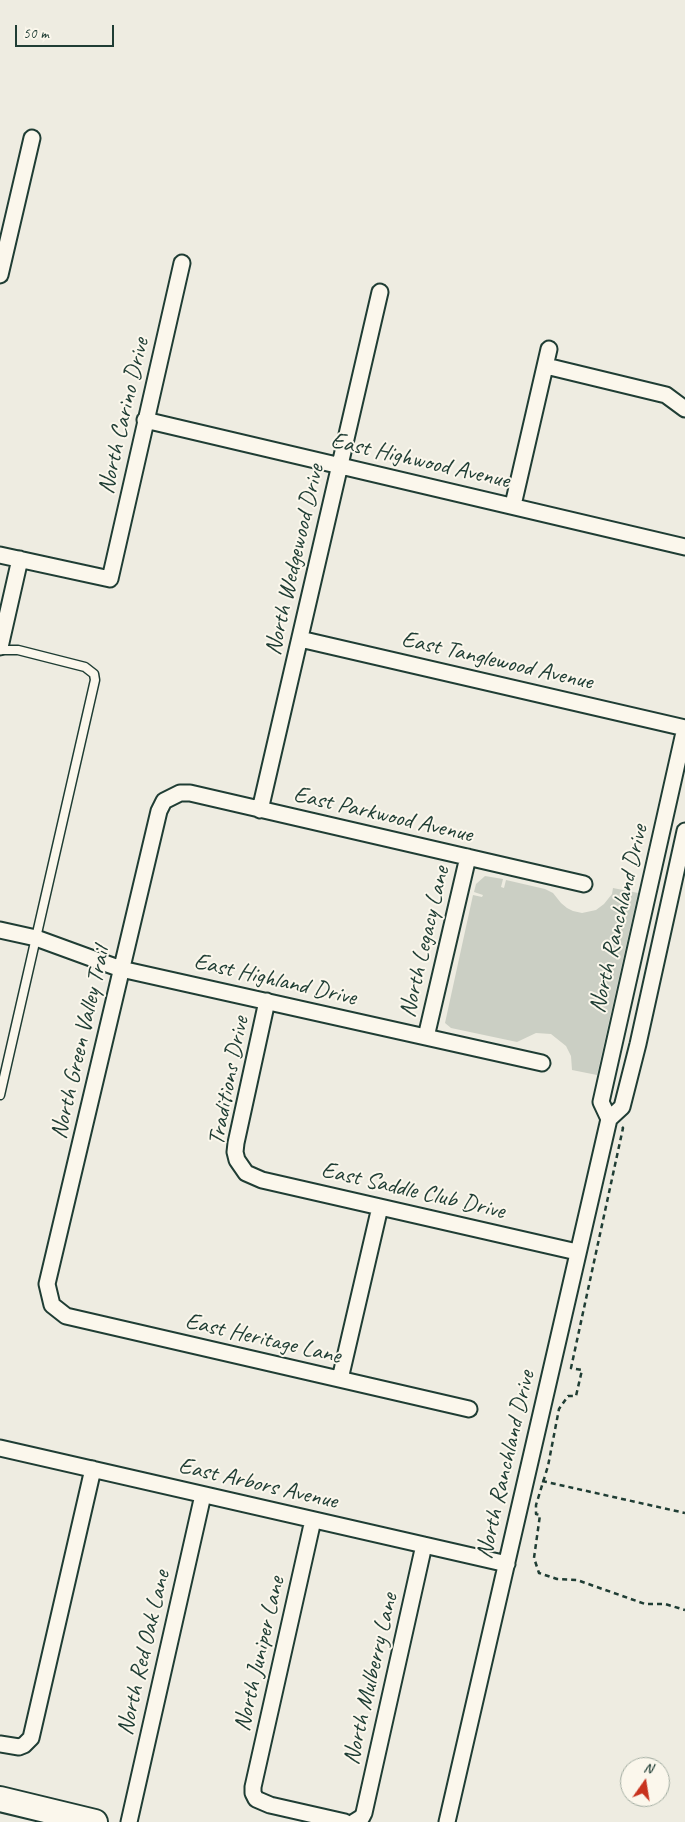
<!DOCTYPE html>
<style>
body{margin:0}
#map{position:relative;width:685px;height:1822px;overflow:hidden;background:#eeece1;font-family:Caveat,sans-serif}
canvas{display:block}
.north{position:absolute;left:620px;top:1757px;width:50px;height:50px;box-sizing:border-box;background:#fbf7ec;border:1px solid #a3ada2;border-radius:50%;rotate:13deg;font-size:14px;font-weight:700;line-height:20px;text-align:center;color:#1f3d34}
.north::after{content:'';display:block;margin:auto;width:18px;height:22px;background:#c8321e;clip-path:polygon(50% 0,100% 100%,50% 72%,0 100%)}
.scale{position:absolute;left:15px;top:25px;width:99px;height:22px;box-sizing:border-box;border:2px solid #1f3d34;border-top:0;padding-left:6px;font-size:15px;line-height:18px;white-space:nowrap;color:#1f3d34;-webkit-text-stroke:4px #fbf7ec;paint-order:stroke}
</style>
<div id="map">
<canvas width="685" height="1822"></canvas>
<div class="north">N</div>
<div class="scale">50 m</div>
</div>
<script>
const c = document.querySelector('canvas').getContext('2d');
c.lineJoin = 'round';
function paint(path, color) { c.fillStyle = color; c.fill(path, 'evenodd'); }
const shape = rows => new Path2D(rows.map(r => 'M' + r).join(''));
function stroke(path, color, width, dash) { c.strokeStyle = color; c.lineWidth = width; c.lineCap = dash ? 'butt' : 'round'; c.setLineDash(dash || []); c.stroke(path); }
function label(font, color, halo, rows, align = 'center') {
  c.font = font + ' Caveat,sans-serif'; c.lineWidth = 4; c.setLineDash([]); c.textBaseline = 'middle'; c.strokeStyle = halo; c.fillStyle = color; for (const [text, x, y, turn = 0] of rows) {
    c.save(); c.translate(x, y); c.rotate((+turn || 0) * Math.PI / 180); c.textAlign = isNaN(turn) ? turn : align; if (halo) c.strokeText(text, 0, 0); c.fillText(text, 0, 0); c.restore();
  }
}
const green = shape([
 [485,876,503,879,501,887,504,888,506,880,545,889,553,893,561,903,567,908,573,911,582,913,596,910,604,904,612,894,613,888,638,893,597,1075,572,1070,571,1056,566,1046,551,1034,536,1033,517,1042,451,1028,445,1023,473,895,482,897,483,895,474,892,476,884]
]);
const path = shape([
 [622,1127,623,1128,571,1368,582,1370,576,1396,568,1396,559,1409,548,1466,536,1505,536,1514,540,1515,534,1558,539,1573,557,1579,577,1580,645,1604,665,1604,685,1610],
 [542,1481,685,1513]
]);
const lane = shape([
 [0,650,18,650,85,667,94,674,95,680,0,1095]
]);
const street = shape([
 [0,275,32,138],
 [546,366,666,395,685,409],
 [145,420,685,547],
 [513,505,549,349],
 [0,555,110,579,182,263],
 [300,639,685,728],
 [0,647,20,559],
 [260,810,380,292],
 [0,930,36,938,121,969,542,1063],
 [267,1001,236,1143,235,1152,237,1160,246,1173,262,1180,577,1252],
 [426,1037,468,857],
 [609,1119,601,1102,685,728],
 [340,1379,380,1207],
 [469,1409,66,1316,52,1305,47,1284,159,811,164,801,180,793,190,793,584,884],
 [0,1448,507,1564],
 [313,1520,253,1787,253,1793,256,1799,270,1805,345,1822],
 [0,1744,19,1747,24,1745,31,1738,93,1469],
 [129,1822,203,1495],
 [354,1822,362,1817,364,1813,424,1545],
 [447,1822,609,1119,622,1107,638,1044,685,831]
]);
const primary = shape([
 [0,1799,95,1822]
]);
const streetNames = [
 ["North Carino Drive",124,416,-77],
 ["East Highwood Avenue",420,461,13],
 ["North Wedgewood Drive",295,560,-77],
 ["East Tanglewood Avenue",497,661,13],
 ["East Parkwood Avenue",383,815,13],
 ["North Ranchland Drive",619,919,-77],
 ["North Legacy Lane",425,942,-77],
 ["East Highland Drive",275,980,13],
 ["North Green Valley Trail",81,1043,-77],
 ["Traditions Drive",229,1081,-79],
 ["East Saddle Club Drive",413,1191,13],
 ["East Heritage Lane",263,1339,13],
 ["North Ranchland Drive",506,1465,-77],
 ["East Arbors Avenue",258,1484,13],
 ["North Red Oak Lane",144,1653,-77],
 ["North Juniper Lane",260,1654,-77],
 ["North Mulberry Lane",371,1679,-77]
];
paint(green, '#cbcfc4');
stroke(lane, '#1f3d34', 11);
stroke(street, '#1f3d34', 19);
stroke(primary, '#1f3d34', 28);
stroke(path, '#1f3d34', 2.5, [5, 4]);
stroke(lane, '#fbf7ec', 8);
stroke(street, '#fbf7ec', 15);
stroke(primary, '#fbf7ec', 24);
label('24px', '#1f3d34', '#fbf7ec', streetNames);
</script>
